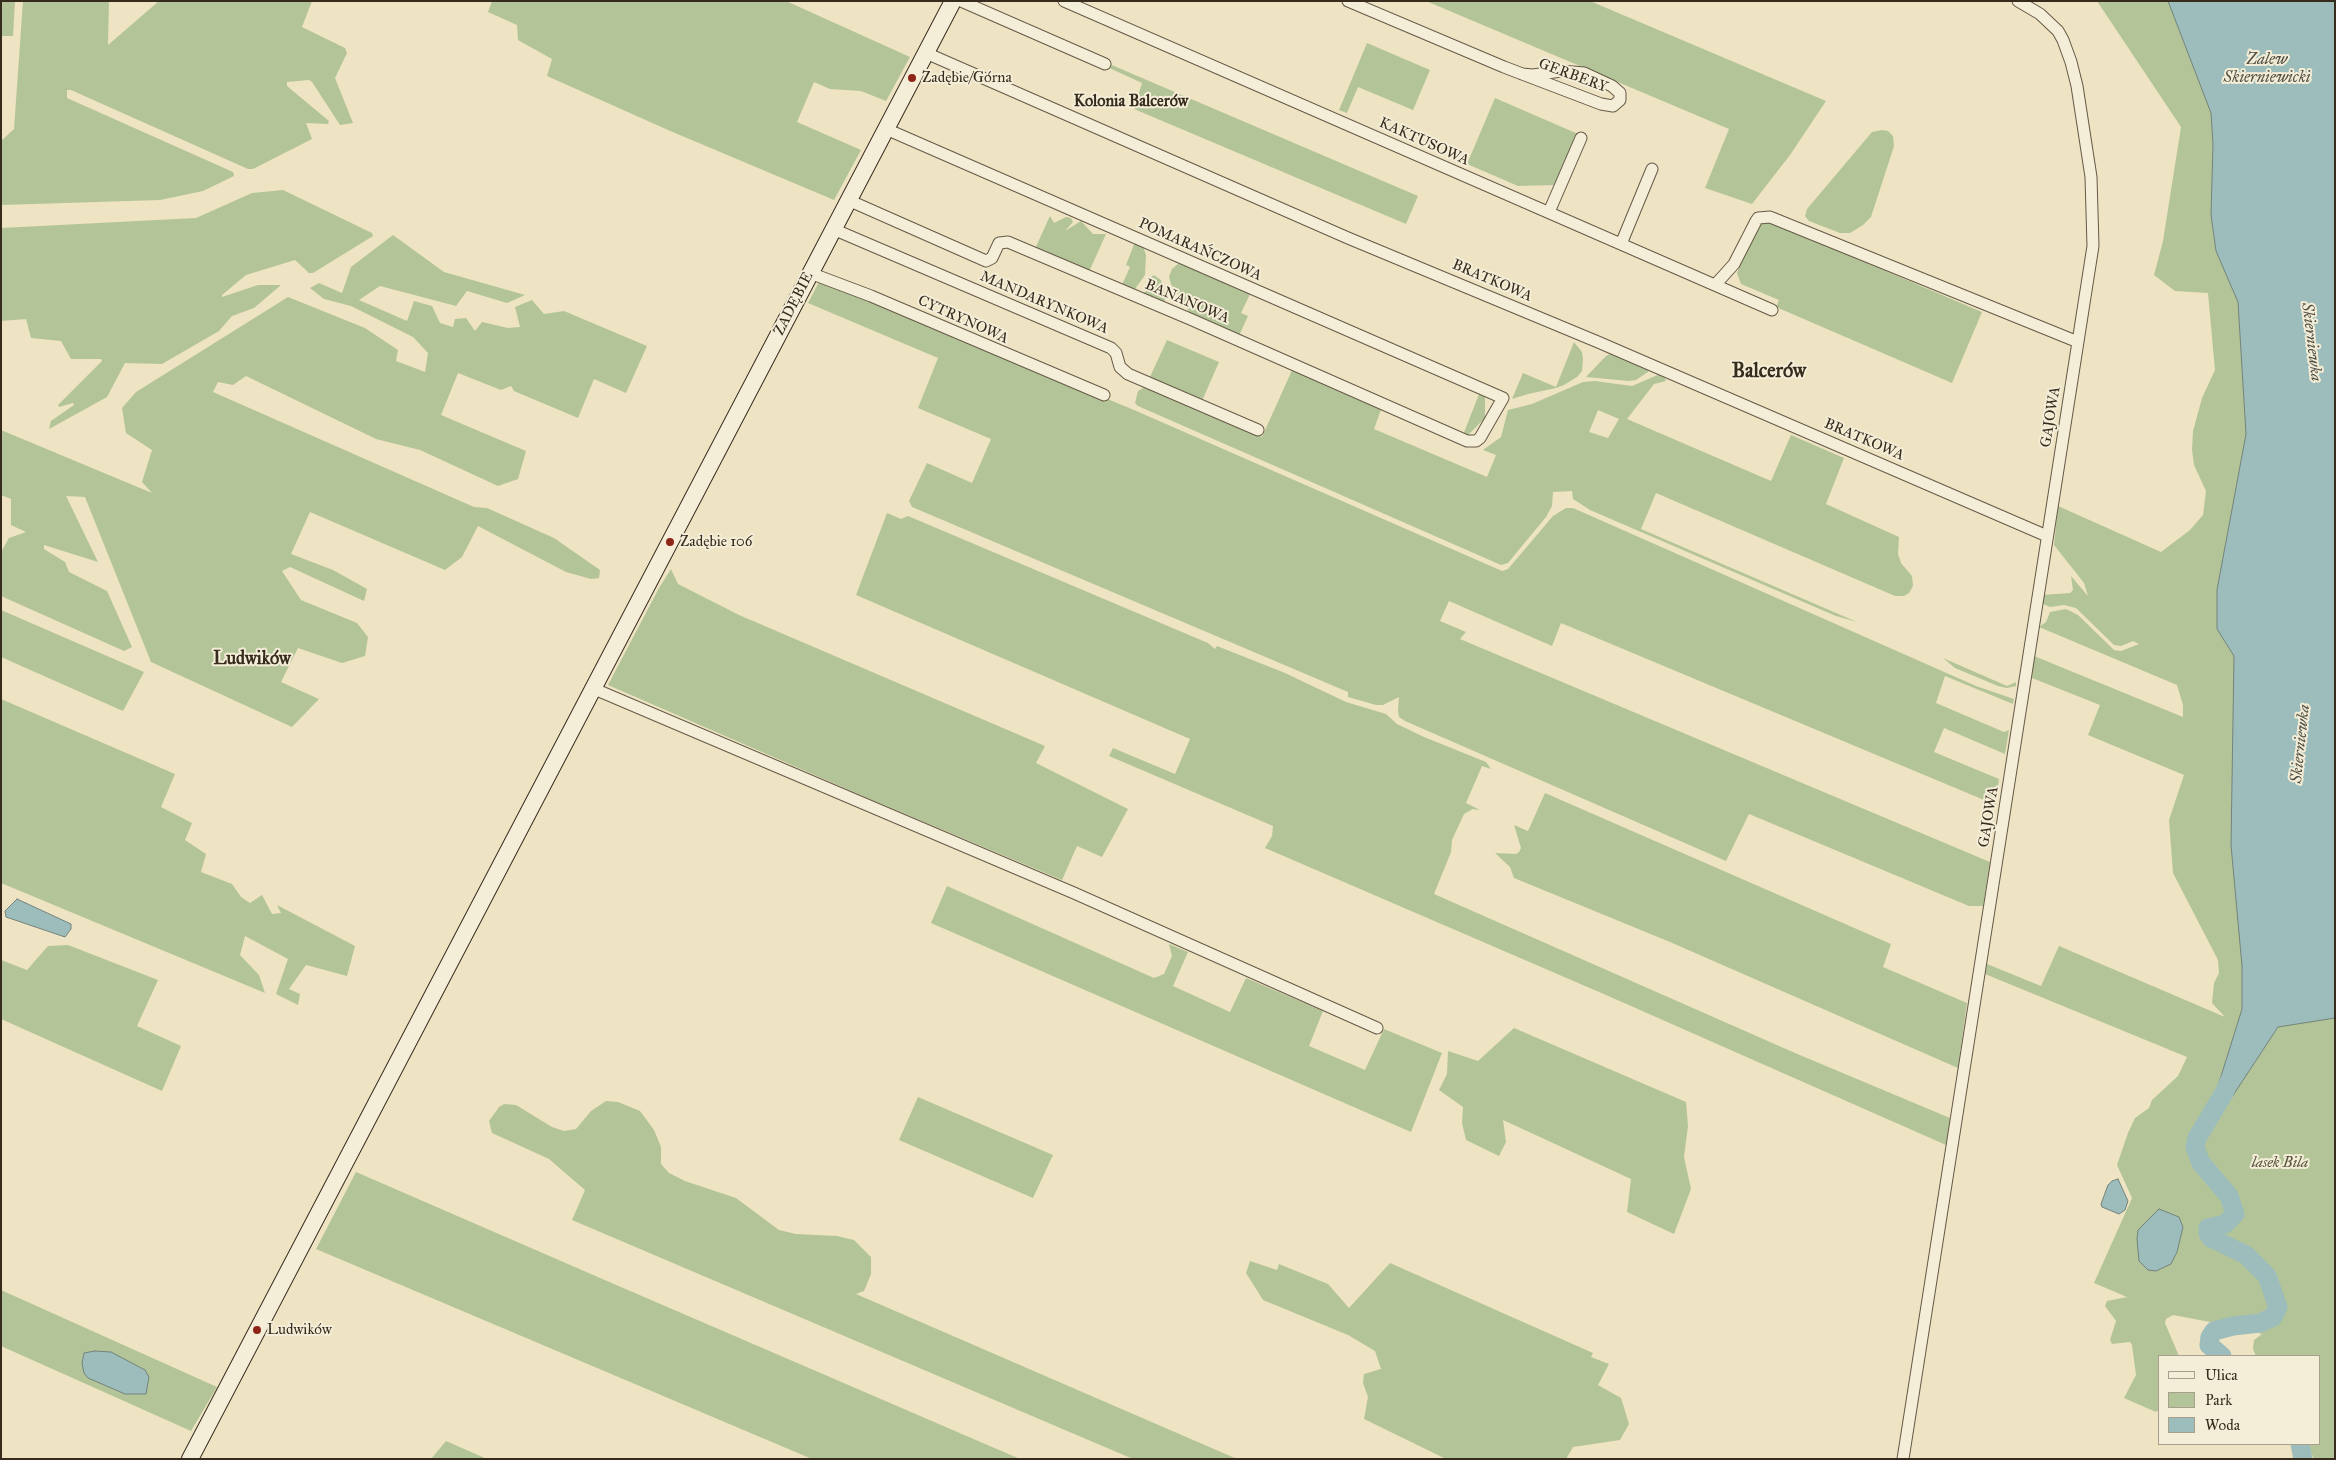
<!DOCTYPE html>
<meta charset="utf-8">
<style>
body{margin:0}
#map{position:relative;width:2336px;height:1460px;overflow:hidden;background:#eee3c2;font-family:"IM FELL Great Primer",serif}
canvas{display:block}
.frame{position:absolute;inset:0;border:2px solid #372b1e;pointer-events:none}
.legend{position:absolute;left:2158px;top:1355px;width:162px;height:90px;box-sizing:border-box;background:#f4edd7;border:1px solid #a89f8d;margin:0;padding:6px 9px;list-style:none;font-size:15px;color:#372b1e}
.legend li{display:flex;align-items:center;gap:10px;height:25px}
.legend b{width:25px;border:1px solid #a89f8d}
</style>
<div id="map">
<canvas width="2336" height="1460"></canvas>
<div class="frame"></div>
<ul class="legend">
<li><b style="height:6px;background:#f4edd7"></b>Ulica</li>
<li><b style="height:14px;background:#b3c598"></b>Park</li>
<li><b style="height:14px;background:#9cbdbb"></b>Woda</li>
</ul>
</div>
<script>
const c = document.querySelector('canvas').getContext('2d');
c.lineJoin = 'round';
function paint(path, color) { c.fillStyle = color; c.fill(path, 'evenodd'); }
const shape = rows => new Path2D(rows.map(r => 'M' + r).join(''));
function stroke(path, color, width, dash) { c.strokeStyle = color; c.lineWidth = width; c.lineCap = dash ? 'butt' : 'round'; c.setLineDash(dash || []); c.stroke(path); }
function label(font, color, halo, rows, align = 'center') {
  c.font = font + ' "IM FELL Great Primer",serif'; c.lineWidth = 4; c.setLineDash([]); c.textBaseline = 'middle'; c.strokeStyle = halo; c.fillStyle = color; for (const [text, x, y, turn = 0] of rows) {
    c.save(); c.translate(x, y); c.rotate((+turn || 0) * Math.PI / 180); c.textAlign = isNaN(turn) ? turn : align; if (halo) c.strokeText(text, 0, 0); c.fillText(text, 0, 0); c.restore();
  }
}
const green = shape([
 [1,1,15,1,13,36,1,36],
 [23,1,109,1,108,45,159,1,312,1,302,27,345,48,347,53,335,78,353,123,340,125,312,82,309,80,287,82,287,86,329,121,328,124,306,123,312,139,253,169,248,169,71,90,67,90,67,98,233,172,234,176,203,191,160,200,1,205,1,141,14,129],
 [492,1,786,1,910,57,886,101,861,91,830,89,814,82,797,122,861,150,834,200,668,130,547,76,552,59,518,40,517,25,488,12],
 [1426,1,1590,1,1826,101,1790,155,1752,204,1705,188,1729,129],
 [2097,1,2335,1,2335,1459,2314,1459,2307,1444,2320,1444,2320,1356,2256,1356,2253,1349,2254,1340,2262,1334,2242,1328,2173,1315,2166,1319,2165,1323,2179,1356,2160,1356,2160,1409,2156,1412,2124,1398,2136,1375,2132,1345,2130,1342,2112,1344,2110,1340,2116,1321,2105,1306,2107,1301,2127,1297,2094,1283,2132,1198,2117,1165,2128,1133,2135,1118,2149,1108,2152,1100,2178,1076,2187,1057,1985,974,1987,964,2041,986,2059,946,2225,1017,2212,1003,2214,983,2219,973,2218,960,2173,873,2169,820,2184,775,2088,735,2100,705,2032,678,2034,656,2183,717,2183,705,2177,685,2039,627,2046,622,2050,612,2066,609,2078,615,2114,650,2121,651,2139,644,2133,641,2121,646,2114,645,2076,608,2064,605,2050,607,2041,603,2042,595,2070,593,2073,590,2071,576,2088,596,2084,583,2054,545,2058,506,2161,552,2190,530,2203,515,2206,491,2194,465,2192,450,2193,431,2202,398,2215,370,2208,293,2175,291,2154,275,2163,241,2181,127],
 [1367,43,1430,70,1413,110,1358,87,1347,113,1339,110],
 [1107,63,1418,196,1406,224,1134,109,1142,83,1105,66],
 [1495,98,1578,134,1556,185,1518,186,1467,164],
 [1882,130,1888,131,1893,136,1894,146,1871,217,1863,225,1850,233,1840,233,1809,221,1805,216,1807,209,1872,132],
 [283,190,372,233,373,236,313,273,309,273,295,260,246,275,222,295,222,297,258,285,281,285,254,308,232,316,219,331,162,364,125,363,107,397,49,429,51,421,74,405,73,403,59,407,58,405,102,361,101,359,71,359,61,341,31,338,26,319,1,321,1,228,196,218,252,193],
 [1050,216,1054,223,1066,217,1071,218,1073,222,1065,231,1081,221,1093,234,1106,234,1088,274,1034,251],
 [1768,221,1982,312,1952,383,1776,307,1779,300,1741,284,1737,273,1757,226],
 [393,235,444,272,525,295,507,303,467,291,456,306,380,286,359,300,407,321,414,301,432,306,440,323,453,327,455,319,466,318,475,331,482,322,508,328,520,327,515,307,532,300,544,314,564,311,647,346,626,393,594,379,578,418,514,391,511,386,501,390,458,373,441,415,526,451,518,479,498,486,420,450,376,439,246,376,233,385,218,382,213,392,474,507,487,508,554,538,600,570,599,578,591,579,566,572,478,526,462,557,445,570,310,512,291,554,333,570,367,589,364,601,290,567,282,571,301,600,357,623,368,637,365,656,342,663,298,648,281,682,319,699,292,727,151,662,85,497,66,496,98,562,44,545,44,549,65,562,69,572,107,591,132,647,124,651,1,596,1,552,9,538,26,532,11,525,11,499,1,495,1,430,152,493,142,482,152,450,126,433,122,408,136,392,288,297,365,328,398,350,396,361,425,372,428,353,413,337,351,306,324,299,310,288,319,283,342,293,351,267],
 [1135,242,1143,246,1146,255,1145,275,1135,289,1129,290,1121,287,1130,267,1126,265],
 [1178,264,1185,264,1252,290,1241,313,1248,316,1238,338,1190,313,1171,284,1169,277,1172,269],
 [1154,275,1161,280,1165,294,1165,300,1162,303,1142,294,1149,289,1151,277],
 [820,280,1134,410,1502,571,1508,569,1553,516,1566,508,1573,508,1976,686,2014,699,2013,704,1945,676,1936,703,2004,732,2009,730,2005,754,1944,728,1934,752,1999,779,1996,805,1561,623,1552,646,1449,601,1440,621,1466,632,1460,639,1990,862,1983,906,1969,906,1749,814,1726,861,1405,721,1399,717,1398,711,1399,697,1383,705,1376,705,1348,697,1348,692,912,507,909,501,927,463,972,483,991,439,918,408,938,358,808,303],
 [1167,340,1219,362,1202,401,1149,379],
 [1574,342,1582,352,1583,359,1582,371,1577,377,1564,385,1556,388,1528,394,1512,399,1523,373,1556,387],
 [1612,353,1648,369,1648,372,1636,380,1629,381,1586,377,1606,356],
 [1293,368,1382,407,1374,429,1487,477,1496,455,1483,450,1501,437,1508,410,1532,404,1583,382,1595,381,1632,386,1660,374,1664,376,1666,381,1654,384,1627,419,1771,481,1791,435,1844,458,1826,504,1899,537,1898,554,1901,563,1912,576,1913,586,1909,593,1904,596,1895,596,1656,493,1641,529,1857,622,1836,616,1590,510,1573,499,1572,491,1553,492,1552,506,1546,517,1508,563,1501,565,1138,406,1135,403,1138,391,1145,387,1262,437],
 [1598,410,1619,419,1608,438,1589,432],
 [1481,389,1485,396,1485,418,1468,435,1463,435],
 [887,513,901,519,908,516,1208,643,1215,649,1217,646,1285,673,1346,702,1386,714,1397,724,1424,737,1486,762,1491,769,1482,766,1466,803,1480,810,1473,809,1464,814,1452,840,1451,852,1434,894,1795,1053,1950,1118,1946,1145,1606,995,1265,848,1272,836,1273,826,1109,756,1113,748,1175,774,1190,739,856,595],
 [671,569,678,584,739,615,1045,746,1036,763,1128,809,1102,857,1077,846,1062,880,872,800,608,685,659,588],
 [1,610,144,672,123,711,1,657],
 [1943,658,2007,686,2016,682,2016,686,2007,688,1998,686,1955,668],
 [1,699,175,774,161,807,192,823,185,840,206,854,201,872,232,884,241,897,250,903,262,895,272,914,281,913,277,905,355,946,347,976,306,965,289,989,300,994,298,1005,276,994,288,959,245,936,240,955,259,975,265,993,1,883],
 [1545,793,1891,944,1883,967,1967,1003,1958,1068,1670,942,1514,878,1510,867,1495,853,1516,854,1519,852,1521,848,1514,825,1528,831],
 [947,886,1154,978,1164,974,1172,956,1169,944,1188,952,1173,986,1230,1012,1246,978,1323,1011,1309,1046,1365,1070,1384,1029,1442,1053,1411,1132,931,923],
 [68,945,158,980,137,1026,181,1046,162,1091,1,1019,1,960,27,970,48,946],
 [1514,1028,1686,1102,1688,1126,1684,1157,1691,1189,1674,1234,1627,1212,1631,1179,1503,1120,1506,1142,1499,1156,1466,1140,1462,1123,1463,1107,1439,1090,1447,1074,1448,1051,1478,1061],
 [918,1097,1053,1155,1033,1198,899,1140],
 [606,1101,618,1102,640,1111,654,1130,661,1147,661,1164,669,1173,685,1181,736,1198,779,1230,796,1234,837,1236,854,1240,871,1257,871,1274,864,1291,856,1294,1237,1459,1133,1459,572,1220,585,1190,549,1159,492,1133,489,1121,499,1107,504,1104,516,1105,552,1127,564,1131,576,1129,591,1111],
 [356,1172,614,1284,1020,1459,812,1459,316,1249],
 [1250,1261,1277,1270,1279,1264,1328,1284,1349,1308,1390,1263,1593,1353,1591,1357,1609,1364,1598,1385,1621,1398,1629,1424,1620,1440,1573,1447,1566,1459,1446,1459,1364,1419,1368,1397,1363,1383,1364,1374,1381,1369,1375,1351,1348,1335,1263,1300,1246,1273],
 [1,1290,217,1387,191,1431,1,1346],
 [446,1441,487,1459,431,1459]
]);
const water = shape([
 [2168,1,2335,1,2335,1018,2278,1027,2232,1097,2217,1089,2242,1009,2242,966,2231,845,2234,656,2217,629,2217,590,2246,434,2238,302,2216,251,2211,215,2213,145,2211,113,2168,1],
 [17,899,71,924,71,929,65,937,6,917,5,911,17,899],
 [2118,1179,2128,1201,2125,1210,2119,1214,2102,1207,2101,1204,2108,1185,2112,1181,2118,1179],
 [2159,1209,2179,1217,2183,1227,2177,1252,2171,1264,2156,1271,2148,1270,2139,1261,2137,1239,2138,1230,2159,1209],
 [95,1351,111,1352,145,1370,149,1377,146,1394,125,1394,88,1378,84,1373,82,1363,84,1353,95,1351]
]);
const river = shape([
 [2222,1356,2209,1345,2210,1337,2214,1331,2233,1326,2260,1323,2273,1317,2278,1307,2267,1276,2246,1255,2211,1238,2208,1233,2208,1228,2225,1224,2235,1214,2229,1196,2201,1163,2195,1147,2197,1138,2224,1093,2235,1069],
 [2300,1444,2303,1459]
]);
const street = shape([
 [961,1,1105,64],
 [1064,1,1772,310],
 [1348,1,1504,67,1601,104,1613,106,1620,100,1620,93,1612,86,1584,73,1561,71,1533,75,1522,74],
 [926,53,1348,238,1598,342,2047,536],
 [848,200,986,261,992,258,999,243,1008,242,1190,319,1467,441,1476,441,1480,438,1503,398,886,129],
 [1549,212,1581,138],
 [833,229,1111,348,1116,353,1120,367,1128,374,1258,430],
 [1621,244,1652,169],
 [810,273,871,296,1104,395],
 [1715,285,1734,264,1756,221,1758,218,1770,217,2078,342],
 [592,688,1074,893,1377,1028],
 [1903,1459,2093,246,2091,177,2077,86,2071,62,2063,40,2058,31,2040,14,2018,1]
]);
const secondary = shape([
 [190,1459,953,1]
]);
const markers = [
 [912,78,5,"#8f2418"],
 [670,542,5,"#8f2418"],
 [257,1330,5,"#8f2418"]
];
const streetNames = [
 ["GERBERY",1573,76,20],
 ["KAKTUSOWA",1424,142,24],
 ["POMARAŃCZOWA",1200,250,24],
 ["BRATKOWA",1492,281,23],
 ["BANANOWA",1187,302,23],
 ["MANDARYNKOWA",1044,303,23],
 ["ZADĘBIE",794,304,-63],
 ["CYTRYNOWA",963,320,24],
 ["GAJOWA",2051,417,-81],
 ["BRATKOWA",1864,440,23],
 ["GAJOWA",1989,817,-81]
];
const poiNames = [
 ["Zadębie/Górna",922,78],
 ["Zadębie 106",680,542],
 ["Ludwików",267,1330]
];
const parkNames = [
 ["lasek Bila",2280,1163]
];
const waterNames = [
 ["Zalew",2267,60],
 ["Skierniewicki",2267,78],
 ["Skierniewka",2311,342,83],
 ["Skierniewka",2301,744,-84]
];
const neighbourhoodNames = [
 ["Kolonia Balcerów",1131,102]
];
const quarterNames = [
 ["Ludwików",252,660]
];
const districtNames = [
 ["Balcerów",1769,372]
];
paint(green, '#b3c598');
paint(water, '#9cbdbb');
stroke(water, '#74837c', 1);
stroke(river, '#9cbdbb', 19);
stroke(street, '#655947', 13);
stroke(secondary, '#372b1e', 18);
stroke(street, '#f4edd7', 11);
stroke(secondary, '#f4edd7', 16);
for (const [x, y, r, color] of markers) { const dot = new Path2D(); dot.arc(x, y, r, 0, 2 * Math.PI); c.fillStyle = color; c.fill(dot); stroke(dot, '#f4edd7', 2); }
label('15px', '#372b1e', '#f4edd7', streetNames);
label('15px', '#372b1e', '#f4edd7', poiNames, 'left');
label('italic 15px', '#56523c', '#f4edd7', parkNames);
label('italic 16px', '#505045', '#f4edd7', waterNames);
label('bold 16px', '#372b1e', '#f4edd7', neighbourhoodNames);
label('bold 18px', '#372b1e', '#f4edd7', quarterNames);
label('bold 20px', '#372b1e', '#f4edd7', districtNames);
</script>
